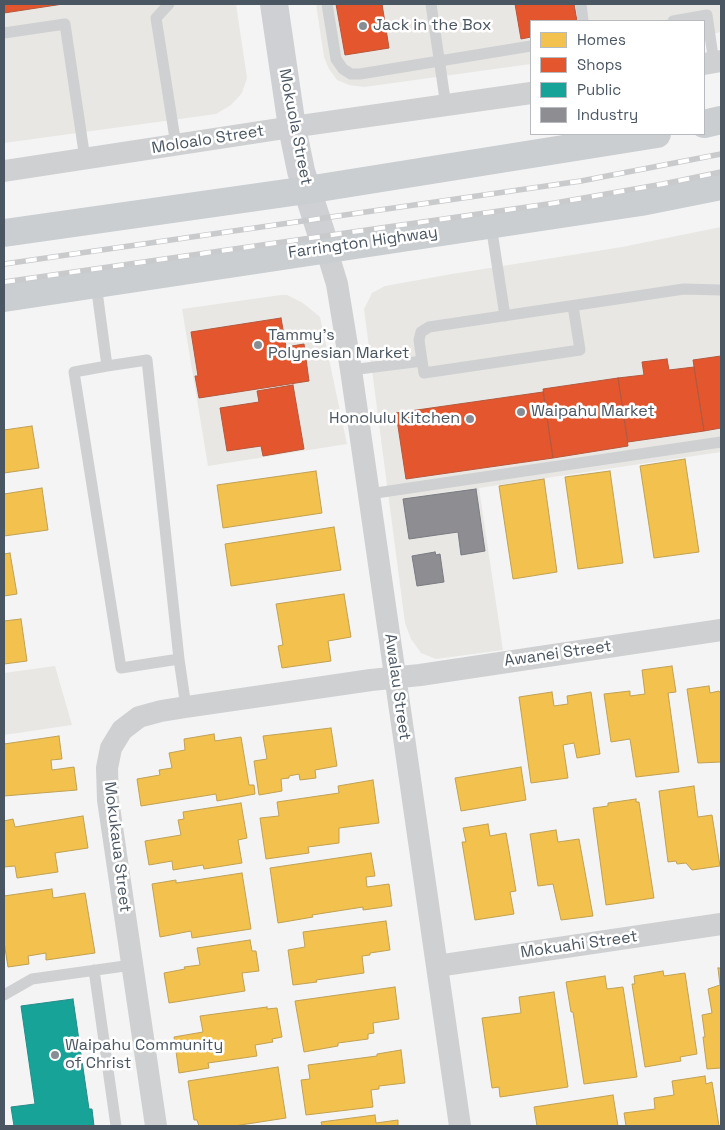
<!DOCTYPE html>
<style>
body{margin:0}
#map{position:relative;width:725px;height:1130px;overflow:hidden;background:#f4f4f4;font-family:"Space Grotesk",sans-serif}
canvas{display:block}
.frame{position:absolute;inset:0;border:5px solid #4a5661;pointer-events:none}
.legend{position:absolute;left:530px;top:20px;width:175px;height:115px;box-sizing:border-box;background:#fff;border:1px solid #b7bbc0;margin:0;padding:6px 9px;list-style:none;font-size:15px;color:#4a5661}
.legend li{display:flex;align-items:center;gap:10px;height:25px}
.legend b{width:25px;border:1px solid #b7bbc0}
</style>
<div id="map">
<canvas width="725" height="1130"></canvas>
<div class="frame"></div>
<ul class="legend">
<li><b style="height:14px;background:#f2c14e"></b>Homes</li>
<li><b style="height:14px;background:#e4572e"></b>Shops</li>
<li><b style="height:14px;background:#17a398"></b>Public</li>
<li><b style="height:14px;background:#8d8d92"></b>Industry</li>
</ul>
</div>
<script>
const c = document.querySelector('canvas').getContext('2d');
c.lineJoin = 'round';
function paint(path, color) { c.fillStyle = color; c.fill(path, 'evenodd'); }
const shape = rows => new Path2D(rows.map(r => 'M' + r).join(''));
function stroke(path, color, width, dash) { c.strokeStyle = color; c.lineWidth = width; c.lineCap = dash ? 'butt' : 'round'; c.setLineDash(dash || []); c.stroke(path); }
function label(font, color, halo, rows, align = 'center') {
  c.font = font + ' "Space Grotesk",sans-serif'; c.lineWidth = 5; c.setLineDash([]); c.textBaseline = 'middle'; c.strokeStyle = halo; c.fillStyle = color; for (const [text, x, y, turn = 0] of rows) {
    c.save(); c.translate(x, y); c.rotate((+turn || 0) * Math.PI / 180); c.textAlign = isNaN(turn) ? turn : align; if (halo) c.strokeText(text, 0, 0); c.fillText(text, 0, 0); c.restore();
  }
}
const commercial = shape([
 [4,4,236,4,247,78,242,93,231,105,216,114,4,143],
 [316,4,721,4,721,32,704,36,704,21,531,21,531,64,364,87,349,85,337,80,329,69,324,57],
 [721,227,721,452,479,488,503,650,436,659,421,653,411,639,405,623,364,309,372,293,385,286,452,274,622,247],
 [281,295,287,295,303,303,320,317,347,444,208,466,182,309],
 [55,666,72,725,4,735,4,673]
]);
const homes = shape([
 [32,426,39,468,4,473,4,430,32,426],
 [685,459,699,552,654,558,640,466,685,459],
 [316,471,322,513,223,528,217,485,316,471],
 [610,471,623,563,578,569,565,477,610,471],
 [544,479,557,572,513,579,499,486,544,479],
 [42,488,48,530,4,536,4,494,42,488],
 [334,527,341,570,231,586,225,544,334,527],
 [10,553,17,594,4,596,4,554,10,553],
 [344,594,351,637,328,641,331,661,282,668,278,646,283,645,276,604,344,594],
 [21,619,27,661,4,664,4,621,21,619],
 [672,666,676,692,668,693,679,772,636,777,630,739,611,742,604,694,630,691,630,696,645,694,642,670,672,666],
 [709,686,710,693,719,691,721,694,721,762,698,763,687,689,709,686],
 [552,692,554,706,568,704,567,696,591,692,600,754,577,758,574,743,563,745,568,778,531,783,519,697,552,692],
 [331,728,337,766,315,770,316,778,300,780,299,774,289,776,289,778,281,779,282,791,259,795,254,761,267,759,263,736,331,728],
 [214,734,215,741,241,737,249,785,254,785,255,794,217,801,216,794,141,806,137,779,160,775,159,770,172,768,169,753,185,750,184,739,214,734],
 [59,736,62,759,51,760,52,770,74,767,77,790,4,796,4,744,59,736],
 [521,767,526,800,461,811,455,778,521,767],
 [373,780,379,823,339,828,339,843,308,847,309,853,266,859,260,818,279,816,277,802,339,793,338,786,373,780],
 [694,786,698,817,712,815,720,866,692,870,686,863,677,864,676,861,668,862,659,791,694,786],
 [636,799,636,802,639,802,654,898,606,905,593,808,608,806,608,803,636,799],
 [241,803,247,838,238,840,242,863,204,869,203,865,173,870,172,861,149,865,145,841,181,835,178,820,184,819,183,812,241,803],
 [83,816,88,848,55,853,58,872,17,878,15,866,4,867,4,821,13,819,15,827,83,816],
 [488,824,490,836,506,833,516,891,510,892,514,914,475,920,462,842,466,842,463,828,488,824],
 [556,830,558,842,579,839,593,916,561,920,553,884,538,886,530,834,556,830],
 [371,853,375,876,366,877,367,887,389,884,392,906,363,910,363,907,312,915,313,917,278,923,270,868,371,853],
 [242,873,251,929,192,938,191,931,160,937,152,884,176,880,176,883,242,873],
 [52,889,53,898,85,893,95,953,46,960,46,953,28,956,29,964,8,967,4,942,4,896,52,889],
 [386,921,390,950,370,953,370,955,362,956,364,973,316,980,317,982,293,985,288,950,305,947,303,932,386,921],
 [250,940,252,951,256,951,259,971,242,973,245,991,169,1003,164,973,185,969,184,967,200,965,197,948,250,940],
 [718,968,721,968,721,1068,707,1069,703,1037,705,1037,702,1015,712,1013,708,989,720,985,718,968],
 [663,971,664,976,685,973,697,1054,680,1057,681,1061,645,1067,632,984,635,984,634,976,663,971],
 [605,976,607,989,623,987,637,1077,584,1084,573,1012,571,1012,566,982,605,976],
 [395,987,399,1019,373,1023,374,1033,368,1034,368,1039,338,1043,338,1046,304,1052,295,1001,395,987],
 [554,992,568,1087,500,1097,499,1087,492,1088,482,1018,521,1013,519,997,554,992],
 [267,1007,267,1009,277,1008,282,1037,272,1039,273,1042,255,1045,257,1056,208,1063,209,1068,179,1073,174,1037,203,1032,200,1016,267,1007],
 [401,1050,405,1083,379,1086,379,1089,371,1090,373,1107,306,1115,301,1080,310,1079,308,1065,377,1056,377,1054,401,1050],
 [278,1067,286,1118,234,1126,199,1126,197,1120,194,1120,188,1081,278,1067],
 [705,1076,706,1084,712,1082,719,1126,626,1126,624,1113,655,1109,654,1098,674,1095,672,1081,705,1076],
 [613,1095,618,1126,535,1126,537,1126,534,1107,613,1095],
 [375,1115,376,1123,398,1120,398,1126,322,1126,321,1122,375,1115]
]);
const shops = shape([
 [4,4,63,4,4,13,4,4],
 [336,4,382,4,389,48,345,55,336,4],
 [515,4,574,4,577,21,531,21,531,37,521,39,515,4],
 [281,318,286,347,304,344,309,381,199,398,195,376,198,376,191,332,281,318],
 [721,356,721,428,704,431,693,360,721,356],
 [667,359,669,370,694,367,704,431,628,442,618,378,644,375,642,362,667,359],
 [618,378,628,446,553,458,543,389,618,378],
 [293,385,304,449,263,456,261,446,227,451,220,408,259,402,257,391,293,385],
 [543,392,553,458,406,479,396,413,543,392]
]);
const public = shape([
 [73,999,89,1109,92,1109,94,1126,14,1126,11,1107,35,1104,21,1006,73,999]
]);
const industry = shape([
 [476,489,485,551,461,555,458,532,409,539,403,499,476,489],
 [435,552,436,555,440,554,444,582,417,586,412,556,435,552]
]);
const lane = shape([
 [169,4,156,18,176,145],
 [327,4,336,59,343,69,351,74,360,74,531,46],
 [431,4,446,106],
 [581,4,583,21],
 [673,21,707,15,714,63],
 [4,33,65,24,85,159],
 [491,225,505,316],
 [96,284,107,366,74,372,121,668,179,659,186,707],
 [422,361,419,340,421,332,429,327,684,289,721,290],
 [107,366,147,360,179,659],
 [351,370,422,361,424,373,580,350,573,306],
 [369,494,721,442],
 [94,970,116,1126],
 [4,995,32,979,132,965]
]);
const street = shape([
 [704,64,721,61],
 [4,171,292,127,531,93],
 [326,248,337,284,351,370,460,1126],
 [437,966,721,924],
 [156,1126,108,800,107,768,111,748,122,730,139,717,161,711,186,707,371,680,420,675,721,630]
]);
const secondary = shape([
 [274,4,292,127,301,171,326,248]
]);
const primary = shape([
 [704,124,721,120],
 [4,233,307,190,657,134],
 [4,298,641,202,721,186]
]);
const rail = shape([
 [4,264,581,181,721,154],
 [4,282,555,203,663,184,721,172]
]);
const markers = [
 [363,26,5,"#868d94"],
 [258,345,5,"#868d94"],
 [521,412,5,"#868d94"],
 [470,419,5,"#868d94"],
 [55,1055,5,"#868d94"]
];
const poiNames = [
 ["Jack in the Box",373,26],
 ["Tammy's",268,336],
 ["Polynesian Market",268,354],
 ["Waipahu Market",531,412],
 ["Honolulu Kitchen",460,419,"right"],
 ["Waipahu Community",65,1046],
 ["of Christ",65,1064]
];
const streetNames = [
 ["Mokuola Street",295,127,79],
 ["Moloalo Street",208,140,-9],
 ["Farrington Highway",363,243,-8],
 ["Awanei Street",558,654,-8],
 ["Awalau Street",397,687,82],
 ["Mokukaua Street",117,847,83],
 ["Mokuahi Street",579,945,-8]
];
paint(commercial, '#e8e7e3');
paint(homes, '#f2c14e');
stroke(homes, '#c0a154', 1);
paint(shops, '#e4572e');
stroke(shops, '#b6573d', 1);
paint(public, '#17a398');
stroke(public, '#268c88', 1);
paint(industry, '#8d8d92');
stroke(industry, '#797c83', 1);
stroke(lane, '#ced0d2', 11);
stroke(street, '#ced0d2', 22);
stroke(secondary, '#ced0d4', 28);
stroke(primary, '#caced1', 28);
stroke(rail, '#c9cacc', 5.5);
stroke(rail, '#fff', 4, [11]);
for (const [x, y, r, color] of markers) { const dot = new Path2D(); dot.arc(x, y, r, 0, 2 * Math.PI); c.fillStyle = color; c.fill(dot); stroke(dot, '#fff', 2); }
label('16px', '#4a5661', '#fff', poiNames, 'left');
label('16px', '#4a5661', '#fff', streetNames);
</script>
